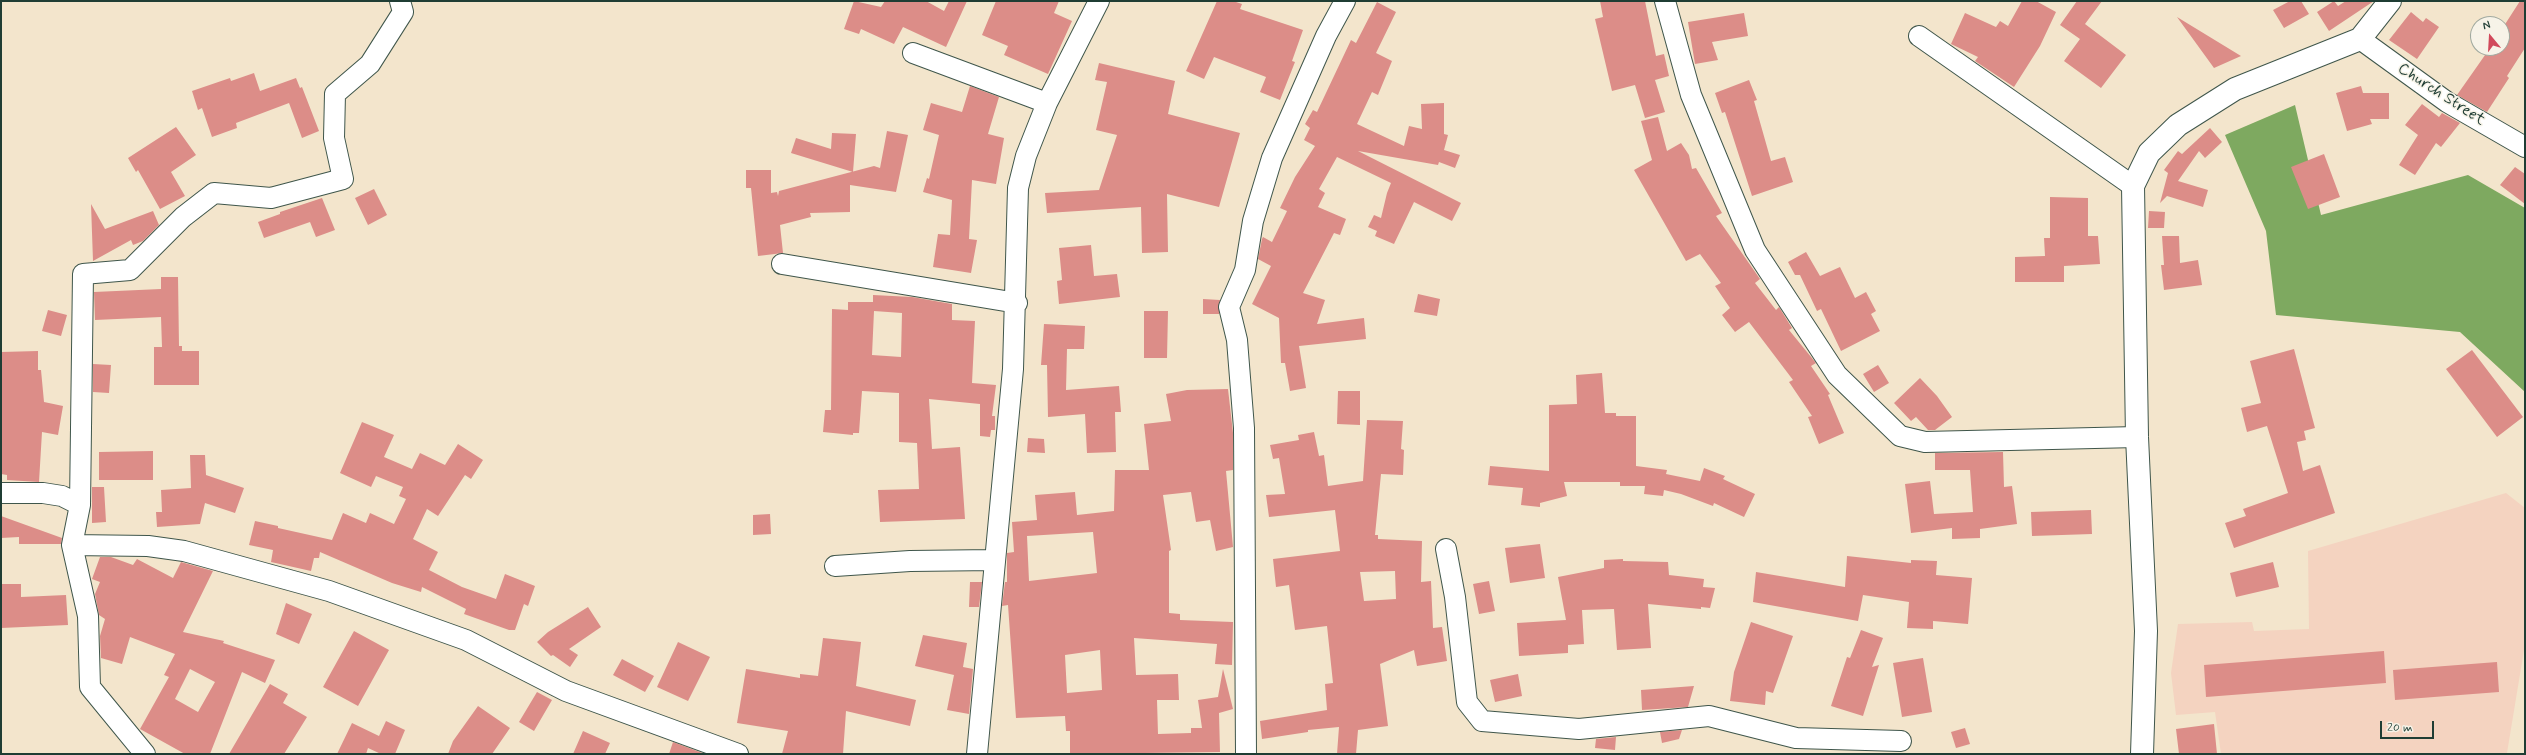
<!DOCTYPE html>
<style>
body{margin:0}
#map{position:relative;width:2526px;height:755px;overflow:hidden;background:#f3e5cc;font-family:Mynerve,sans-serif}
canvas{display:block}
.frame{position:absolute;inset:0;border:2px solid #1f3d34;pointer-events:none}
.north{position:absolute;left:2470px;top:16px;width:40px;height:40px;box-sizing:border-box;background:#f7f3e8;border:1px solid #a1aaa0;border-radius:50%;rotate:342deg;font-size:11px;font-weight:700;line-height:16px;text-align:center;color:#1f3d34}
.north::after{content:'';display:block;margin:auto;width:14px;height:18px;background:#d1495b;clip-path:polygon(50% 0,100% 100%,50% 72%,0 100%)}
.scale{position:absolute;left:2380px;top:721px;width:54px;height:18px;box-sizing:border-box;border:2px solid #1f3d34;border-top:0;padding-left:5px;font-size:12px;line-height:14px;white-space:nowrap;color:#1f3d34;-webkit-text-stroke:3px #f7f3e8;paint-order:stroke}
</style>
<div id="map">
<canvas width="2526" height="755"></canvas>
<div class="frame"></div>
<div class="north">N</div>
<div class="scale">20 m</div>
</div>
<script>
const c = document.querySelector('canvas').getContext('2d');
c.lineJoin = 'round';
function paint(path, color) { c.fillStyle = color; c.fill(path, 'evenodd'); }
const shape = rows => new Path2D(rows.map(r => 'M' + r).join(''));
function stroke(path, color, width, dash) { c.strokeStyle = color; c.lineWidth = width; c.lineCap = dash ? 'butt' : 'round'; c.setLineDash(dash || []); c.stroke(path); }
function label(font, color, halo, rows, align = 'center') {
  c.font = font + ' Mynerve,sans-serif'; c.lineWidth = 3; c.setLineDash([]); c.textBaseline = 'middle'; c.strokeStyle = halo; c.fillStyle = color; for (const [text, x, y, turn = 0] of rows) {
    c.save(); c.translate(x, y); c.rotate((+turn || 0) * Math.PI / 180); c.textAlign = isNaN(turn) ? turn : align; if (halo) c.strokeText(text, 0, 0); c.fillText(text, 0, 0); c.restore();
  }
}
const built = shape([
 [2506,493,2525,508,2525,644,2507,753,2221,754,2215,712,2176,715,2171,673,2178,624,2252,622,2254,631,2309,629,2308,551]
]);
const forest = shape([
 [2295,105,2321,215,2468,175,2525,208,2525,392,2460,332,2276,315,2266,231,2225,135]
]);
const building = shape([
 [854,1,881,7,885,1,926,1,944,11,949,1,967,1,946,47,903,27,894,44,861,29,859,34,844,29],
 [996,1,1059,1,1054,13,1072,21,1048,74,1004,55,1008,46,982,35],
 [1217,1,1233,1,1242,4,1240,9,1303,30,1292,61,1295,62,1280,100,1260,92,1266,77,1214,57,1204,79,1186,71],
 [1600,1,1645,1,1656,56,1664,54,1669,76,1655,80,1665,112,1645,118,1635,85,1612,91,1595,19,1603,17],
 [2022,1,2036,1,2056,12,2040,46,2014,87,1975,61,1978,57,1951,44,1965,13,1996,27,2000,21,2008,26],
 [2077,1,2102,1,2085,24,2126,55,2101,88,2064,61,2080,39,2060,25],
 [2290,1,2301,1,2309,14,2284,28,2273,10],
 [2334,1,2338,6,2346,1,2374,1,2329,31,2317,12],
 [2520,1,2525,1,2525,48,2507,76,2509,78,2487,112,2457,95,2490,48,2502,48,2502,29],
 [1377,2,1396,12,1376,53,1392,61,1378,95,1372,92,1357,124,1404,146,1409,126,1422,129,1421,104,1444,103,1444,134,1448,135,1444,150,1460,155,1455,168,1439,162,1438,165,1358,151,1461,203,1452,221,1414,202,1394,244,1375,236,1377,231,1368,227,1374,215,1381,218,1387,193,1391,183,1337,157,1319,189,1325,193,1318,207,1346,219,1340,235,1334,233,1303,293,1325,300,1317,324,1364,318,1366,339,1299,346,1306,388,1290,391,1285,363,1281,363,1279,318,1252,304,1271,266,1258,259,1262,239,1263,237,1272,242,1287,211,1280,208,1295,177,1315,146,1304,140,1310,128,1305,124,1313,110,1317,112,1351,40,1356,43],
 [2411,12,2423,22,2426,18,2439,27,2417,59,2389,40],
 [1744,13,1748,36,1712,42,1718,60,1695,64,1688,22],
 [2177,17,2241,56,2214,68],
 [1099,63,1175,81,1168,114,1240,133,1219,207,1167,194,1168,252,1142,253,1141,207,1047,213,1045,193,1099,190,1117,135,1096,130,1107,82,1095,80],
 [254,73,260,91,296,78,300,88,302,87,319,131,302,138,289,103,236,123,237,128,212,137,202,108,198,110,192,91,230,78,231,81],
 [1749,80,1757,100,1754,101,1771,161,1785,157,1793,182,1752,196,1725,112,1722,113,1715,93],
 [970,86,999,97,988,134,1004,138,996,184,972,180,969,239,977,240,971,273,933,267,938,234,950,235,952,200,923,192,927,178,929,179,939,135,923,130,931,103,962,112],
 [2361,86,2363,93,2389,93,2389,119,2370,119,2372,124,2347,131,2336,93],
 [2422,104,2439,117,2442,113,2460,123,2441,147,2436,143,2415,175,2399,165,2418,135,2405,125],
 [1658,117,1667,151,1681,143,1689,155,1692,169,1696,168,1722,213,1716,216,1760,279,1755,283,1776,310,1779,307,1792,328,1789,330,1816,363,1811,366,1830,394,1828,395,1844,433,1819,444,1808,417,1812,416,1789,382,1793,380,1749,322,1735,332,1722,315,1730,308,1715,286,1721,283,1700,254,1686,261,1634,170,1652,160,1641,121],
 [176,127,196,155,171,172,185,196,160,209,138,170,136,172,128,158],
 [2210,128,2222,142,2205,158,2199,151,2178,181,2208,190,2203,207,2167,196,2160,203,2168,173,2164,170,2178,151,2182,154],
 [887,131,908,135,896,192,850,185,850,212,810,213,811,217,780,225,783,253,758,256,751,188,746,188,746,170,771,170,771,193,777,192,778,196,779,191,874,166,880,168],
 [832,133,856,134,853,172,791,153,796,138,831,149],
 [2324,154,2340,197,2308,209,2291,167],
 [2515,167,2525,174,2525,204,2500,185],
 [374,189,387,215,368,225,355,198],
 [2050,197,2088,198,2088,236,2098,236,2100,264,2064,266,2064,282,2015,282,2015,257,2045,256,2044,238,2050,238],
 [322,198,335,230,316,237,310,222,264,238,258,222,280,214,280,212],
 [91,204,105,229,153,211,159,225,143,241,133,245,131,240,93,261],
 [2149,211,2165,212,2164,228,2148,228],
 [2162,236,2179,236,2180,263,2198,260,2202,285,2164,290,2161,265,2164,265],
 [1091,245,1094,276,1117,274,1120,297,1059,304,1057,281,1062,280,1059,248],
 [1806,252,1820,276,1840,267,1855,298,1866,292,1876,311,1871,314,1880,331,1841,351,1821,309,1817,311,1800,275,1795,275,1788,262],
 [161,277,178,277,179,346,182,346,182,351,199,351,199,385,154,385,154,347,162,347,161,317,95,320,94,292,161,289],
 [1418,294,1440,299,1437,316,1414,312],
 [873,295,912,297,952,304,952,320,975,321,972,383,996,385,992,416,995,416,995,430,991,430,990,437,980,436,980,404,929,399,932,449,960,447,965,519,880,522,878,490,919,489,917,443,899,442,899,393,862,391,859,433,853,433,853,435,823,432,825,410,831,410,832,309,848,310,848,302,873,302],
 [874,311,902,313,901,357,872,355],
 [1203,299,1220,300,1219,314,1203,314],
 [48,310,67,315,61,336,42,331],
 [1144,311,1168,311,1167,358,1144,358],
 [1044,324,1085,326,1084,349,1067,349,1066,390,1119,386,1121,412,1115,412,1116,452,1087,453,1085,414,1048,417,1047,365,1041,365],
 [2294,349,2315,428,2304,431,2306,440,2297,442,2303,471,2320,465,2335,513,2234,548,2225,523,2246,516,2243,509,2288,493,2267,426,2247,432,2241,408,2261,403,2250,361],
 [2472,350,2523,417,2497,437,2446,369],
 [38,351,38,370,41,370,44,402,63,406,58,435,42,432,39,482,7,480,7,475,1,474,1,352],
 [93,364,111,365,109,393,93,392],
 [1878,365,1889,383,1874,392,1863,374],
 [1602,373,1605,413,1616,413,1616,416,1636,416,1636,466,1667,470,1666,474,1700,481,1704,468,1725,476,1723,479,1755,494,1744,517,1714,503,1713,506,1681,494,1664,490,1663,496,1644,494,1645,486,1620,486,1620,482,1564,482,1567,496,1540,503,1540,507,1521,505,1523,488,1488,485,1490,466,1549,471,1549,405,1577,404,1576,375],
 [1920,378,1937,396,1952,417,1935,430,1928,430,1916,417,1911,421,1894,403],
 [1228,389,1233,433,1233,470,1226,471,1233,547,1216,551,1210,520,1196,522,1191,492,1163,495,1171,550,1169,551,1169,613,1180,614,1180,620,1233,622,1232,665,1215,664,1217,644,1134,638,1136,675,1178,674,1179,700,1157,700,1158,734,1191,733,1191,728,1202,728,1198,700,1218,697,1223,669,1233,709,1219,713,1220,752,1070,754,1070,731,1066,731,1065,716,1016,718,1008,605,1002,606,1005,582,1007,582,1007,553,1014,552,1012,522,1037,520,1035,495,1075,492,1077,515,1114,511,1115,470,1149,470,1144,424,1171,421,1166,394,1187,390],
 [1093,532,1097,573,1029,581,1027,536],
 [1100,650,1102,690,1067,693,1065,655],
 [1338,391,1360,391,1360,425,1337,424],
 [1367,420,1403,421,1401,449,1404,450,1403,475,1381,474,1375,535,1378,535,1378,539,1422,541,1421,582,1431,581,1433,628,1442,627,1447,661,1417,666,1414,650,1380,664,1388,726,1358,730,1356,754,1337,754,1339,727,1308,730,1308,732,1262,739,1260,721,1327,710,1325,684,1333,683,1327,626,1295,630,1289,585,1276,587,1273,559,1340,551,1335,510,1269,517,1266,495,1285,494,1279,458,1273,459,1270,445,1299,440,1298,435,1314,432,1319,456,1324,455,1328,486,1363,481],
 [1395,571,1396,599,1364,601,1360,572],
 [362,422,394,435,384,457,412,469,420,453,445,465,458,444,483,460,471,479,465,475,438,516,427,509,413,539,438,552,429,570,462,587,496,599,505,574,535,586,528,606,524,604,515,630,509,630,464,614,466,609,422,587,421,592,392,583,320,552,319,558,314,558,311,571,271,562,273,550,249,545,255,521,278,526,278,528,332,540,343,513,366,523,370,513,394,524,406,499,399,496,403,487,376,476,371,487,340,473],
 [1028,438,1044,439,1045,453,1027,452],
 [153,451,153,480,99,480,99,452],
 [2003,452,2004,487,2012,486,2017,524,1980,529,1980,538,1952,539,1952,528,1911,533,1905,484,1930,481,1934,514,1973,512,1970,470,1935,470,1935,453],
 [190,455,205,455,206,475,244,488,235,513,205,503,200,524,157,527,156,512,162,512,161,490,191,488],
 [92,487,104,487,106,522,92,523],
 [2091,510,2092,534,2032,536,2031,512],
 [770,514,771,534,753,535,753,515],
 [1,516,62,538,61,544,19,544,19,537,1,538],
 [1540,544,1545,578,1510,583,1505,548],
 [1847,556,1911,563,1911,560,1937,561,1936,575,1972,578,1968,624,1933,621,1933,629,1907,628,1909,602,1863,595,1858,621,1753,602,1756,572,1845,587],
 [100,557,111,557,133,565,137,559,173,578,181,562,213,571,183,632,224,641,223,643,275,660,265,683,242,672,210,754,185,754,140,729,169,677,164,675,175,654,130,637,122,664,101,658,100,636,105,619,99,615,95,594,100,582,92,579],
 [190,669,215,682,198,712,175,699],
 [1623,559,1623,561,1668,562,1669,575,1704,579,1703,587,1715,588,1710,608,1701,607,1701,609,1648,604,1651,648,1617,650,1614,609,1582,610,1584,644,1568,645,1568,653,1519,656,1517,623,1566,620,1558,577,1604,568,1604,560],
 [2273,562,2279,587,2236,597,2230,573],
 [1489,581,1495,611,1479,614,1473,584],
 [970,582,982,582,979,607,969,607],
 [1,584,21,584,21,597,66,595,68,625,1,628],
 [286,603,312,614,299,644,276,634],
 [588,607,601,627,569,649,578,655,570,667,553,655,551,656,537,642,548,632],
 [1751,622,1793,636,1773,693,1766,691,1765,705,1730,701,1734,672],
 [1861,630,1883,638,1872,667,1879,665,1863,716,1831,706,1847,657,1850,658],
 [354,631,389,650,358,706,323,687],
 [923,635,967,643,963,667,973,669,969,714,947,710,954,675,915,666],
 [823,638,861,642,856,686,916,700,910,726,846,711,843,754,782,754,788,731,737,723,746,669,800,678,800,674,818,676],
 [678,642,710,657,688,701,657,687],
 [2384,651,2386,683,2206,697,2204,665],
 [1923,658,1932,712,1902,717,1893,663],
 [622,659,654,676,645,692,613,675],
 [2497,662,2499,692,2395,700,2393,670],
 [1518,674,1522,696,1495,702,1490,680],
 [270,684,288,694,283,703,307,717,284,754,229,754],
 [1694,686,1688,707,1642,710,1641,690],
 [537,692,552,700,534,731,519,722],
 [478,706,510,728,492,754,448,754,453,741],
 [386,721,405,730,395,754,381,754,368,748,366,754,337,754,352,723,379,736],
 [2214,724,2217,754,2179,754,2176,729],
 [1965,728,1970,744,1956,748,1951,732],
 [1682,730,1679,739,1662,743,1660,732],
 [583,731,610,743,605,754,573,754],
 [1616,737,1615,750,1595,748,1596,739],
 [673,742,705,754,669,754]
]);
const minor = shape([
 [1665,1,1691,95,1755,250,1837,375,1900,436,1925,442,2137,437],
 [1919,36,2133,186],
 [2360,39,2447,102,2525,147],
 [913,53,1047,103],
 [782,264,1017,303],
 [1,493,43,493,62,496,80,505],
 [72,545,148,546,184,551,329,591,466,640,566,691,738,754],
 [1446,549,1455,597,1467,702,1482,721,1579,729,1709,716,1796,738,1901,741],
 [835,566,910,561,994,560],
 [145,754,90,687,88,616,72,545,80,505,83,274,130,270,183,217,214,193,271,198,343,179,334,138,335,94,370,64,403,12,400,1],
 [977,754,1013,369,1018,188,1026,156,1047,103,1099,1],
 [1246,754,1244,428,1237,340,1229,307,1245,270,1253,221,1272,158,1326,36,1345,1]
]);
const tertiary = shape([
 [2142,754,2146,631,2137,437,2133,186,2149,153,2178,125,2235,89,2360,39,2390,1]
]);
const streetNames = [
 ["Church Street",2441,95,33]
];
paint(built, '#f4d3c0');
paint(forest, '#7ea960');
paint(building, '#dc8d88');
stroke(minor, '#3f564b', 22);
stroke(tertiary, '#3f564b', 24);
stroke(minor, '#fff', 20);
stroke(tertiary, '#fff', 22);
label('16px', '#1f3d34', '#f7f3e8', streetNames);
</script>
